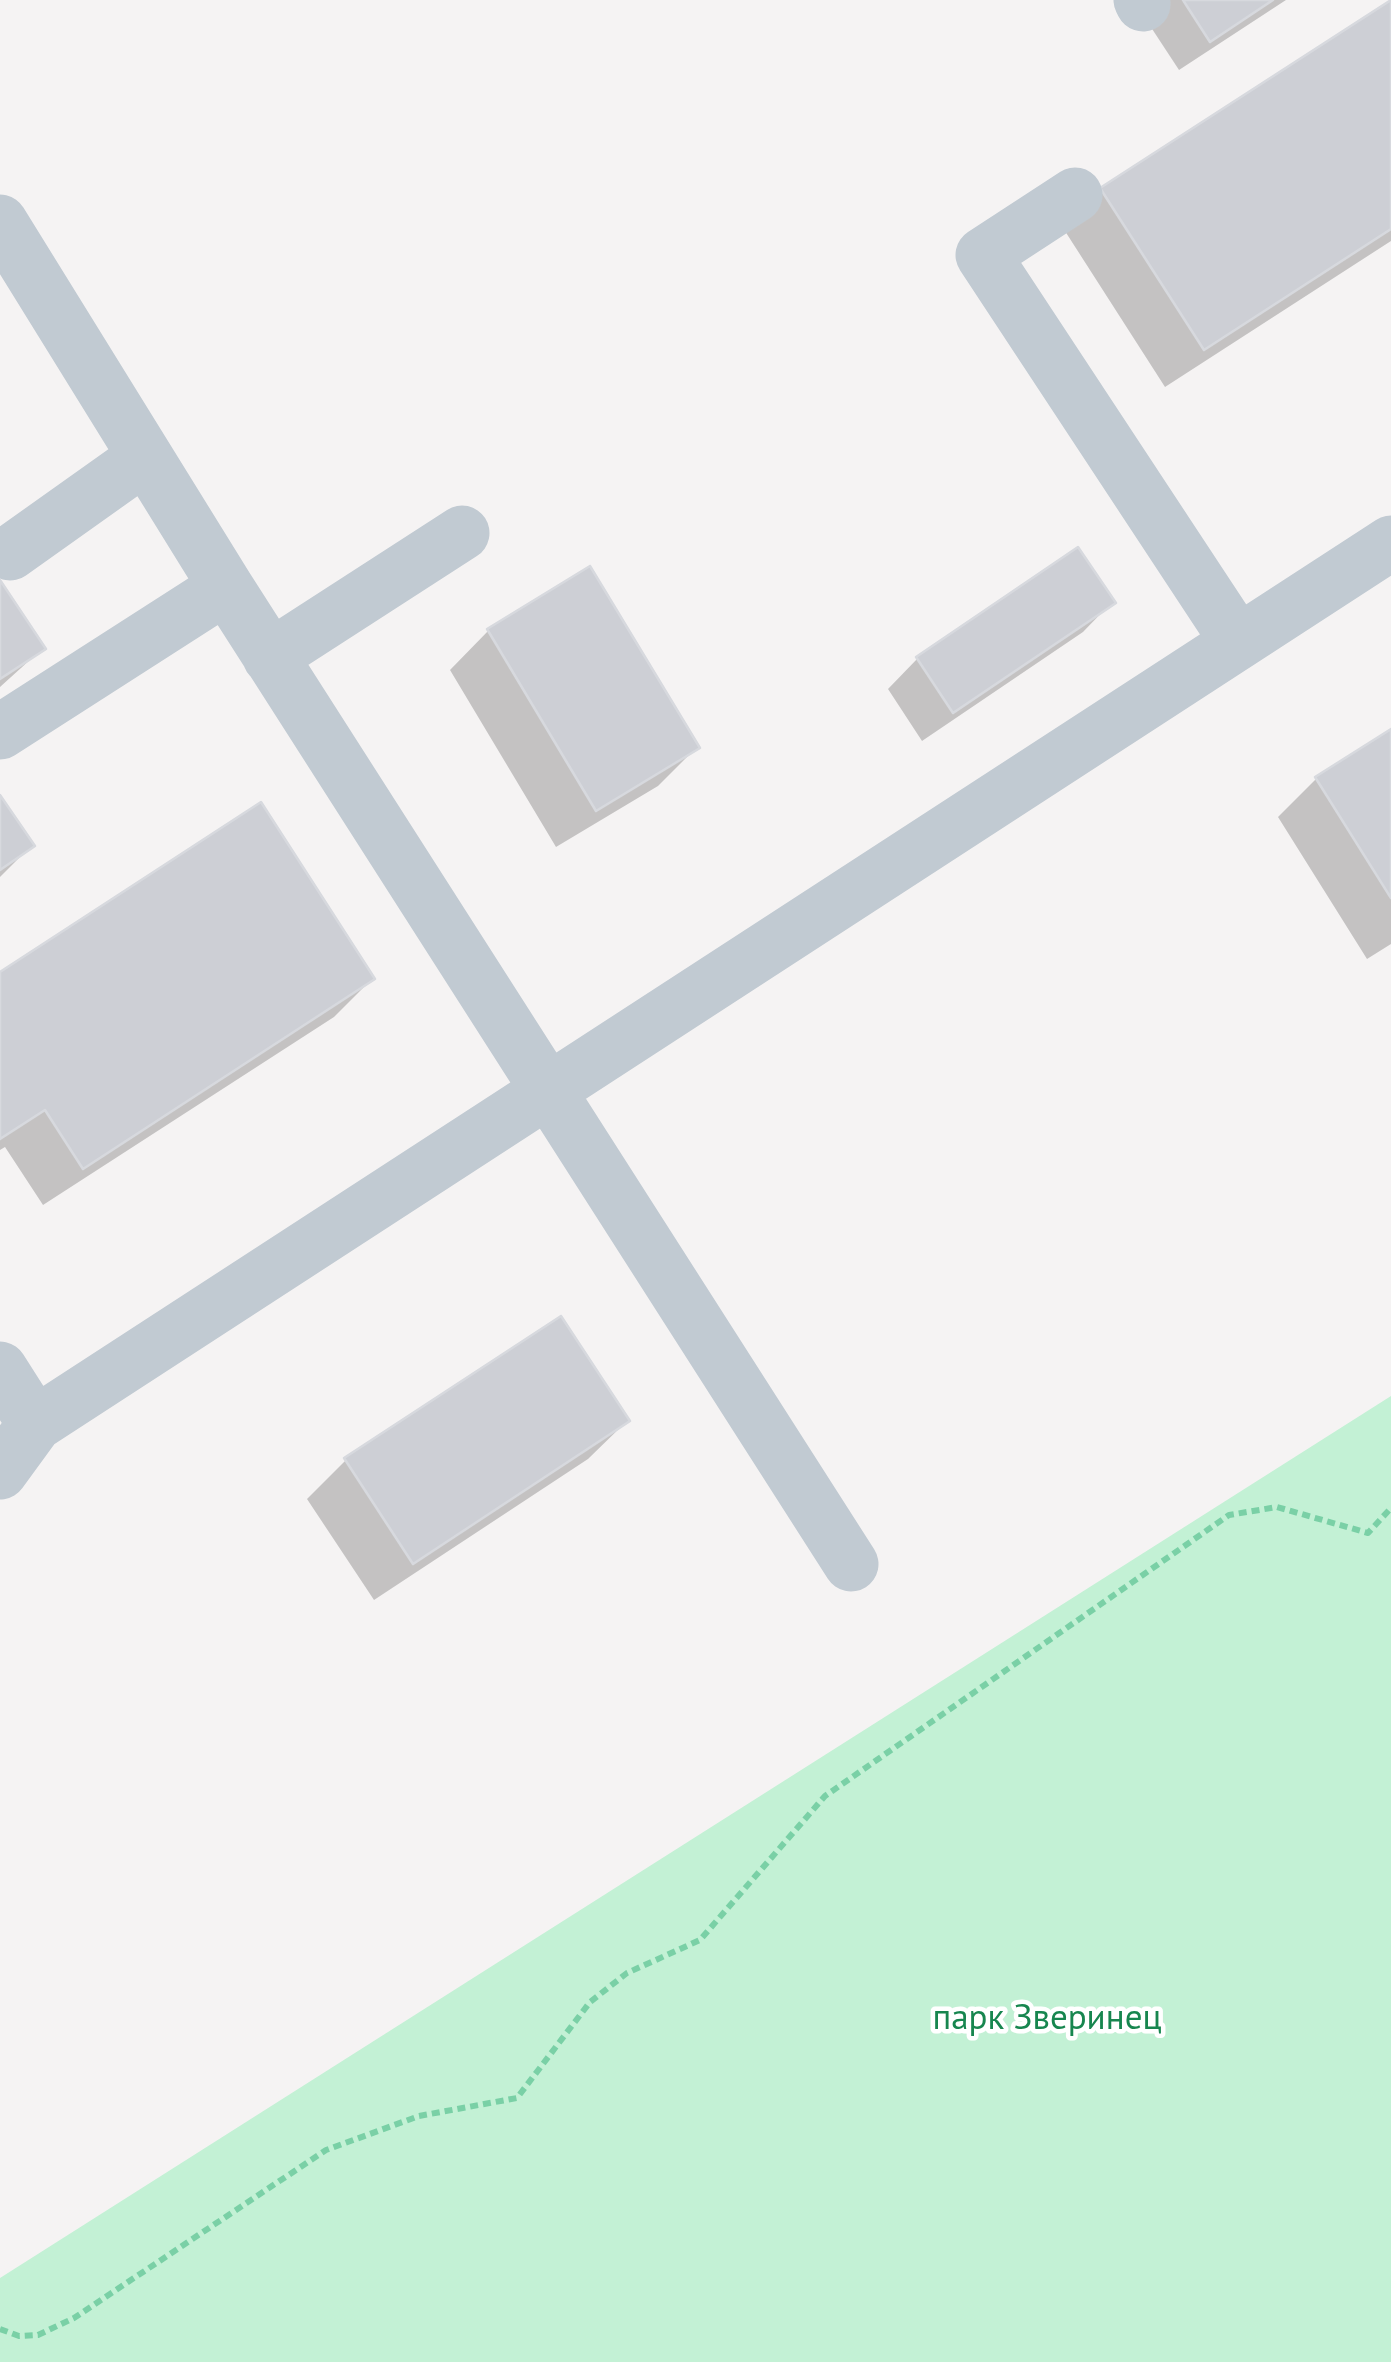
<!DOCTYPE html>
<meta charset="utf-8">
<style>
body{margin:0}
canvas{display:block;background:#f5f3f3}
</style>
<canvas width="1391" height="2362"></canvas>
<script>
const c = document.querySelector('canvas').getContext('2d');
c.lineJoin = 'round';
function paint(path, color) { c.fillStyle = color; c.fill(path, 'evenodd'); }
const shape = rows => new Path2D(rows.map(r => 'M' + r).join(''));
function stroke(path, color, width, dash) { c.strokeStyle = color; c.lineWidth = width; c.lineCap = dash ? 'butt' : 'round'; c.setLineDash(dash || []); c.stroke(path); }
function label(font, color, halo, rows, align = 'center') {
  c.font = font + ' "PT Sans",sans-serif'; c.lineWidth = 9; c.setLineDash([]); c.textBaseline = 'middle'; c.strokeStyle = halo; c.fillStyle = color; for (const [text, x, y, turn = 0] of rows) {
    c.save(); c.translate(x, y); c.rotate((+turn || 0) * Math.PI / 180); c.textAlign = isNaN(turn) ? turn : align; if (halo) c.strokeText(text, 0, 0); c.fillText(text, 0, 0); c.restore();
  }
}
const green = shape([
 [1391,1396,1391,2362,0,2362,0,2278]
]);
const shadow = shape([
 [1143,0,1286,0,1179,70,1137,6],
 [1391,2,1391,241,1165,387,1063,228,1101,190],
 [590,570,697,747,658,786,556,847,450,670,488,631],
 [0,584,42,649,0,687],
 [1112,602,1083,632,922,741,888,689,917,659],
 [1391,732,1391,944,1367,959,1278,817,1316,779],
 [0,800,31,846,0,877],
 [0,975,372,979,334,1017,43,1205,5,1147,0,1150],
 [627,1421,588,1459,374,1600,307,1499,346,1460]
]);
const building = shape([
 [1183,0,1273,0,1210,42,1183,0],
 [1391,0,1391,229,1204,350,1100,188,1391,0],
 [1078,547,1116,603,953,713,916,657,1078,547],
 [590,566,700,748,596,811,487,629,590,566],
 [0,580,46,649,0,679,0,580],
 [1391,729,1391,898,1315,777,1391,729],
 [0,795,35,846,0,870,0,795],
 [261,802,375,979,83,1169,45,1110,0,1139,0,972,261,802],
 [561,1316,630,1421,413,1564,344,1458,561,1316]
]);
const path = shape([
 [0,2329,19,2336,38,2335,74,2318,326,2150,419,2116,517,2098,590,2002,627,1973,700,1940,825,1796,1229,1515,1277,1507,1368,1533,1391,1508]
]);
const minor = shape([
 [1141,0,1143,4],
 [1075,195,983,255,1238,642],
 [0,222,226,587,851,1564],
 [10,553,145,457],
 [270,657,462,533],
 [0,732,226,587],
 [0,1369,35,1424],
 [0,1472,35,1424,1391,543]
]);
const parkNames = [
 ["парк Зверинец",1047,2019]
];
paint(green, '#c3f1d5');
paint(shadow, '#0003');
paint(building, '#cdcfd5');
stroke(building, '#d7d9de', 2.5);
stroke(path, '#7ad0a6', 6, [8, 5]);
stroke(minor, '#c1cad2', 55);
label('35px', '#17864f', '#fff', parkNames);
</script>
